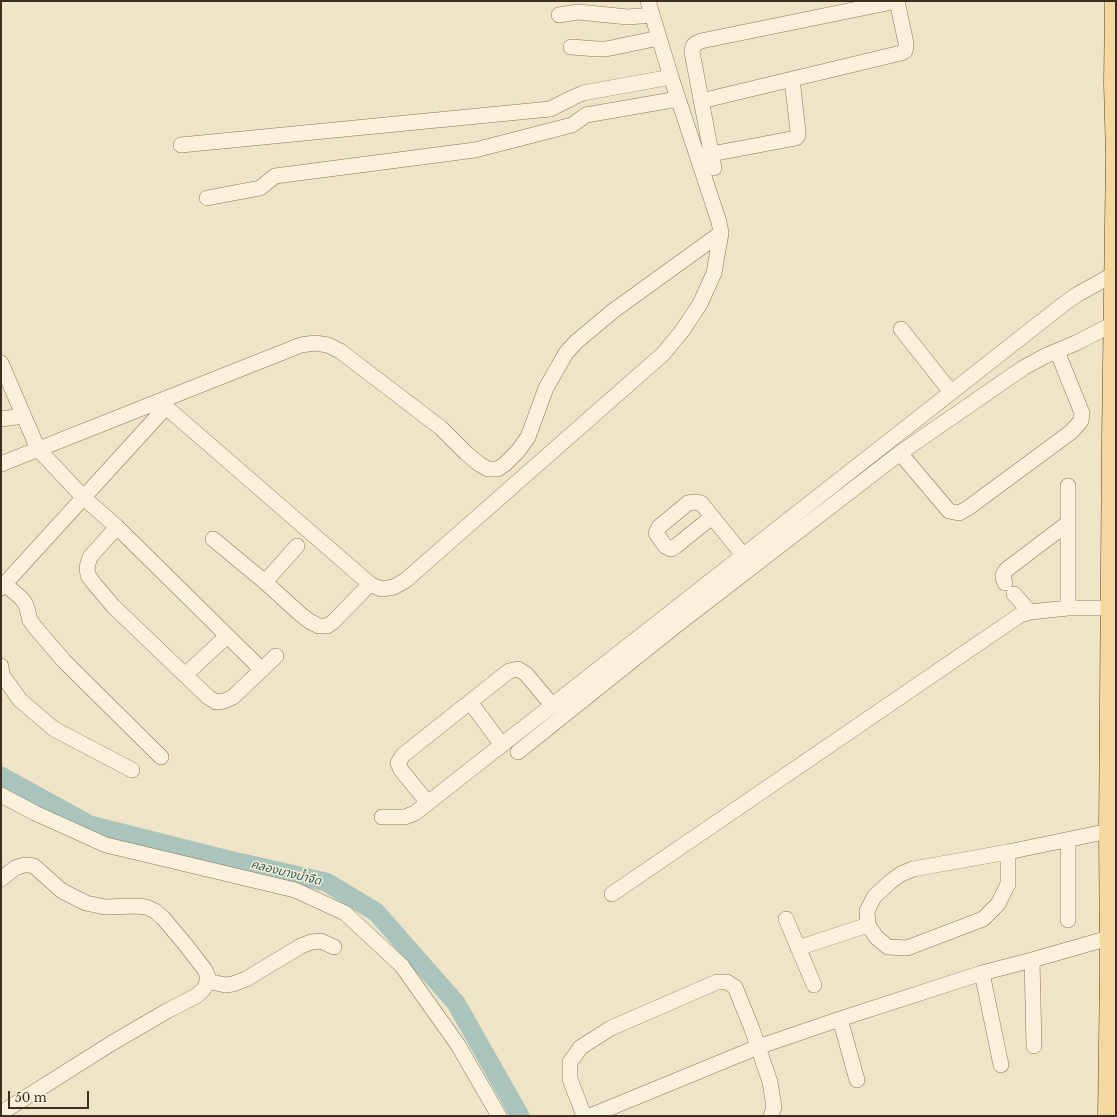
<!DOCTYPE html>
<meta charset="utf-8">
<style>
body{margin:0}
#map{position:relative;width:1117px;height:1117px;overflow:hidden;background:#f0e4c8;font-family:"Libre Baskerville",serif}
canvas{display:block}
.frame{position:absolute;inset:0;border:2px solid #3d2e20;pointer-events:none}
.scale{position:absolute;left:8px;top:1091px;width:81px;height:18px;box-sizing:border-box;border:2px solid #3d2e20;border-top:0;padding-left:5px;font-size:12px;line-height:14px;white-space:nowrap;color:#3d2e20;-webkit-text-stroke:3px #f7eed8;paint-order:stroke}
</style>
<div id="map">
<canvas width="1117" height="1117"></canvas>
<div class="frame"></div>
<div class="scale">50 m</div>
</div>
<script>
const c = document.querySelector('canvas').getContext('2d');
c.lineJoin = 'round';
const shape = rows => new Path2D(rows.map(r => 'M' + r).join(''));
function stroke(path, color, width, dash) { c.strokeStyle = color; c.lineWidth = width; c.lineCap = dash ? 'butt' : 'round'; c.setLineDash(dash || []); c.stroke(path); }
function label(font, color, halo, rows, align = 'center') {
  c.font = font + ' "Libre Baskerville","Noto Sans Thai",serif'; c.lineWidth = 3; c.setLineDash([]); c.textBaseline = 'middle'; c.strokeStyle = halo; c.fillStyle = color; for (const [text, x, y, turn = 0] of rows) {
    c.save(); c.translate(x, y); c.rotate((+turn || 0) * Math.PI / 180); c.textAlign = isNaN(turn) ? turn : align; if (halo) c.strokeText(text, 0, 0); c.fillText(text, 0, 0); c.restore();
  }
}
const river = shape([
 [1,776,90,825,229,860,326,882,376,912,456,1003,520,1116]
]);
const minor = shape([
 [559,15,578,12,628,17,652,15],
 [571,47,598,49,606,49,659,38],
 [701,101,901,53,905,51,906,47,906,43,897,1],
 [181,145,550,109,574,97,583,93,671,77],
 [711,154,796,138,798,135,798,131,792,79],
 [714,168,692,52,693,46,695,44,701,41,897,1],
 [207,198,260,188,275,176,475,150,572,125,586,115,678,99],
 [901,329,951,392],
 [1,363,38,449,84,498,117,527,262,670],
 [1,419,23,416],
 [900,453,949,511,959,513,968,508,1071,432,1081,421,1082,413,1057,351],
 [1,464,301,345,315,343,328,345,340,351,441,428,466,453,479,464,488,469,498,469,505,464,518,451,528,437,546,388,566,353,576,342,613,311,721,233],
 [712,517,676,546,671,549,665,546,656,533,659,527,688,503,695,502,701,503,743,555],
 [117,527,90,557,87,567,88,575,92,581,113,606,208,697,216,702,224,701,233,697,276,656],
 [213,539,265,582,299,613,309,621,319,626,327,626,333,622,370,584],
 [265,582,297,546],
 [1005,583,1003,578,1003,575,1006,570,1068,523],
 [5,584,22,599,26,605,30,620,34,626,64,661,161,757],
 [1,588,166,407,370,584,381,589,394,587,406,580,663,354,682,331,700,304,714,273,721,233,719,222,671,77,648,1],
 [1014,594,1030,612],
 [1068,608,1068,486],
 [1,666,2,675,20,700,54,729,132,770],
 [185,675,227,636],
 [470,702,502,745],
 [518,752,673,628,900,453,1023,368,1045,356,1076,343,1113,324],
 [1,795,35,813,106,845,295,890,345,913,402,966,458,1045,499,1116],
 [428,803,401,770,398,763,403,755,509,671,518,669,526,674,552,705],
 [382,817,405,817,415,813,1065,303,1078,294,1114,274],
 [1008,852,1008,884,998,904,983,919,907,948,888,947,876,937,868,925,867,911,874,897,890,882,901,874,913,869,1008,852,1109,831],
 [1,879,15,868,24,865,29,865,34,866,62,891,86,903,105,907,137,906,146,907,155,911,163,918,185,944,205,970,208,977,206,985,203,990,196,996,167,1011,112,1043,1,1113],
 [612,894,1020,615,1030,612,1068,608,1110,608],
 [786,919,814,985],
 [1068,920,1068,840],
 [798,948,868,925],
 [1032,960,1034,1046],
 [982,973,1001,1065],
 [208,981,225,985,233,984,246,979,301,946,311,942,321,941,334,947],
 [840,1019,857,1080],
 [584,1116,570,1079,570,1062,581,1047,611,1028,717,982,727,982,735,987,752,1029,770,1082,774,1107,771,1116],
 [590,1116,758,1047,840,1019,982,973,1032,960,1109,938]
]);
const major = shape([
 [1108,1116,1110,970,1109,831,1112,436,1116,156,1114,83,1115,1]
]);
const waterNames = [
 ["คลองบางน้ำจืด",286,873,14]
];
stroke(river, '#a9c4bc', 19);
stroke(minor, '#8d765c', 16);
stroke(major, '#5b4430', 21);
stroke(minor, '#faf1dc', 15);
stroke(major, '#f3d9a0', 20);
label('italic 12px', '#2f5d5a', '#f7eed8', waterNames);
</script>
